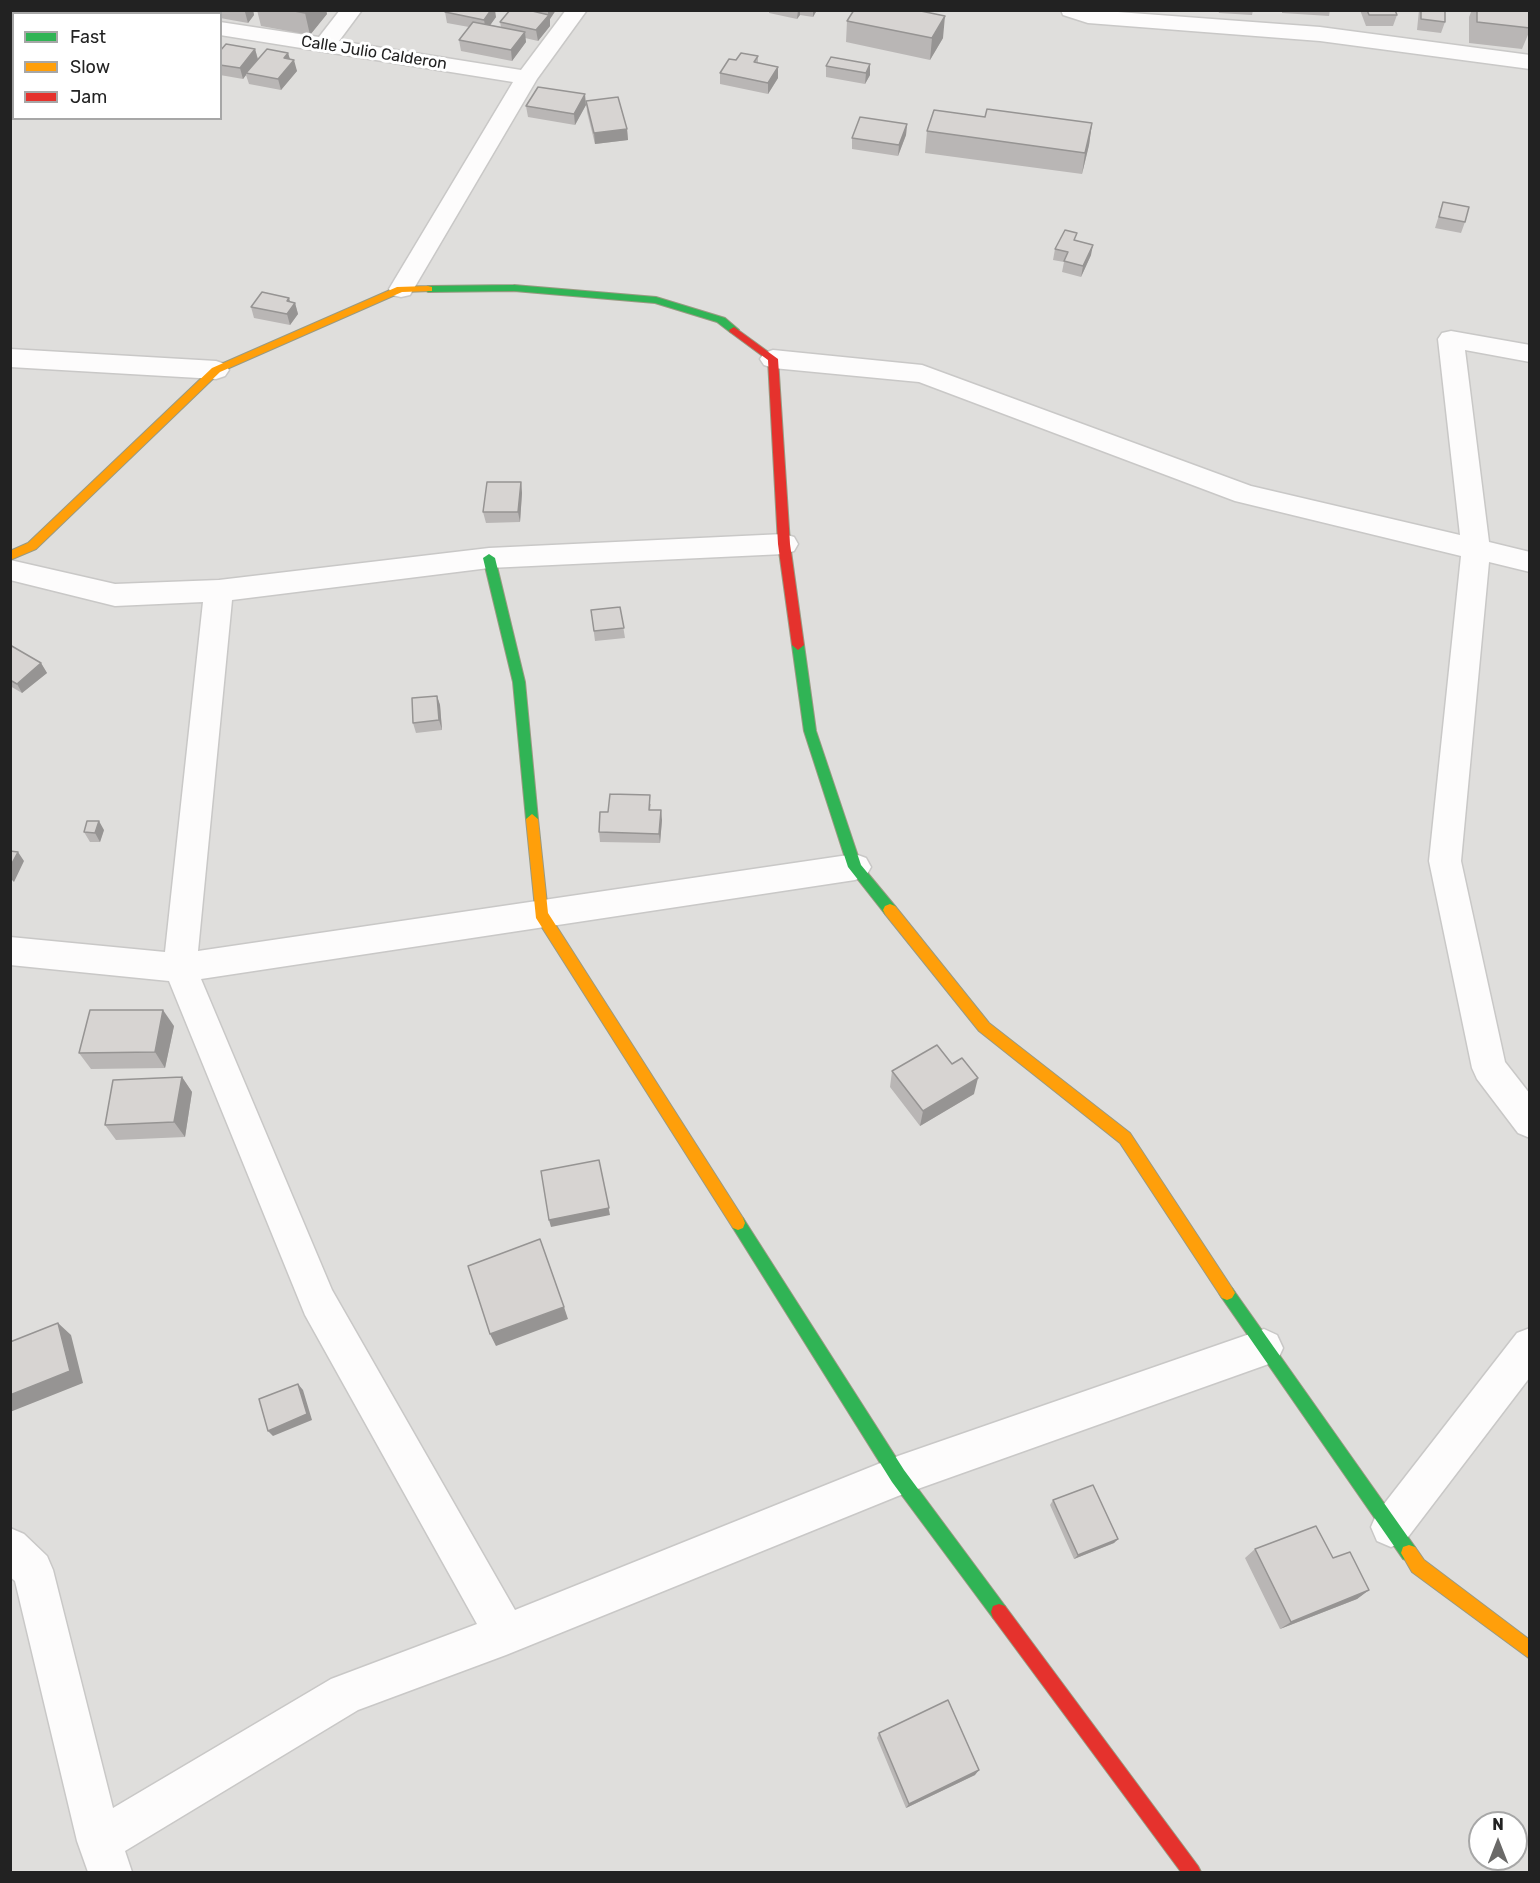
<!DOCTYPE html>
<style>
body{margin:0}
#map{position:relative;width:1540px;height:1883px;overflow:hidden;background:#f0eeeb;font-family:Rubik,sans-serif}
canvas{display:block}
.frame{position:absolute;inset:0;border:12px solid #222;pointer-events:none}
.legend{position:absolute;left:12px;top:12px;width:210px;height:108px;box-sizing:border-box;background:#fff;border:2px solid #a7a7a7;margin:0;padding:8px 10px;list-style:none;font-size:18px;color:#222}
.legend li{display:flex;align-items:center;gap:12px;height:30px}
.legend b{width:30px;border:2px solid #a7a7a7}
.north{position:absolute;left:1468px;top:1811px;width:60px;height:60px;box-sizing:border-box;background:#fff;border:2px solid #a7a7a7;border-radius:50%;rotate:0deg;font-size:16px;font-weight:700;line-height:24px;text-align:center;color:#222}
.north::after{content:'';display:block;margin:auto;width:21px;height:27px;background:#6a6968;clip-path:polygon(50% 0,100% 100%,50% 72%,0 100%)}
</style>
<div id="map">
<canvas width="1540" height="1883"></canvas>
<div class="frame"></div>
<ul class="legend">
<li><b style="height:8px;background:#30b455"></b>Fast</li>
<li><b style="height:8px;background:#ff9f0a"></b>Slow</li>
<li><b style="height:8px;background:#e5322d"></b>Jam</li>
</ul>
<div class="north">N</div>
</div>
<script>
const c = document.querySelector('canvas').getContext('2d');
c.lineJoin = 'round';
function paint(path, color) { c.fillStyle = color; c.fill(path, 'evenodd'); }
const shape = rows => new Path2D(rows.map(r => 'M' + r).join(''));
function stroke(path, color, width, dash) { c.strokeStyle = color; c.lineWidth = width; c.lineCap = dash ? 'butt' : 'round'; c.setLineDash(dash || []); c.stroke(path); }
function label(font, color, halo, rows, align = 'center') {
  c.font = font + ' Rubik,sans-serif'; c.lineWidth = 6; c.setLineDash([]); c.textBaseline = 'middle'; c.strokeStyle = halo; c.fillStyle = color; for (const [text, x, y, turn = 0] of rows) {
    c.save(); c.translate(x, y); c.rotate((+turn || 0) * Math.PI / 180); c.textAlign = isNaN(turn) ? turn : align; if (halo) c.strokeText(text, 0, 0); c.fillText(text, 0, 0); c.restore();
  }
}
const residential = shape([
 [11,11,1529,11,1529,1872,11,1872],
 [14,14,220,14,220,118,14,118],
 [1480,1823,1516,1823,1516,1859,1480,1859]
]);
const street = shape([
 [99,10,135,10,137,14,101,14,99,10],
 [340,10,362,10,339,41,521,70,566,10,587,10,537,79,410,295,401,297,392,295,389,289,513,82,220,35,220,22,319,37,340,10],
 [1061,10,1091,10,1320,27,1530,55,1530,69,1320,41,1088,23,1063,15,1061,10],
 [1451,331,1530,345,1530,362,1465,350,1489,542,1530,552,1530,572,1489,562,1461,861,1505,1062,1530,1094,1530,1138,1518,1133,1477,1079,1472,1068,1429,861,1461,556,1235,501,919,382,773,368,764,365,760,359,764,353,773,350,922,365,1251,486,1460,535,1438,339,1442,333,1451,331],
 [10,349,216,361,225,364,229,370,225,376,216,379,10,367,10,349],
 [784,534,794,537,798,544,794,551,784,554,489,568,232,600,198,951,855,854,866,858,871,867,866,876,855,880,201,979,332,1290,515,1610,898,1456,1264,1329,1277,1335,1283,1348,1277,1361,898,1496,506,1655,358,1710,125,1851,132,1872,88,1872,77,1841,15,1581,10,1577,10,1528,24,1534,47,1556,53,1570,113,1808,331,1679,477,1624,305,1315,169,981,10,965,10,937,165,952,203,602,115,606,10,580,10,560,115,584,219,580,489,548,784,534],
 [1530,1328,1530,1377,1405,1541,1391,1547,1377,1541,1371,1527,1377,1513,1517,1333,1530,1328]
]);
const fast = shape([
 [514,285,656,297,725,318,739,330,734,333,730,332,717,322,655,303,514,291,428,292,423,289,428,286,514,285],
 [489,554,495,558,525,682,538,819,532,824,526,819,513,682,483,558,489,554],
 [798,640,804,645,816,731,861,865,895,906,897,910,895,914,890,916,885,914,848,867,804,731,792,645,798,640],
 [738,1216,743,1218,904,1470,1005,1606,1007,1612,1005,1618,999,1620,993,1618,892,1482,733,1228,731,1223,733,1218,738,1216],
 [1227,1286,1232,1288,1415,1547,1417,1553,1415,1559,1409,1561,1403,1559,1222,1298,1219,1293,1222,1288,1227,1286]
]);
const slow = shape([
 [428,286,432,287,432,291,402,292,220,372,36,549,10,560,10,551,28,543,212,368,397,287,428,286],
 [532,814,538,819,548,913,743,1218,745,1223,743,1228,738,1230,733,1228,536,918,526,819,532,814],
 [890,904,895,906,989,1023,1130,1133,1232,1288,1235,1293,1232,1298,1227,1300,1222,1298,1120,1143,979,1031,885,914,883,910,885,906,890,904],
 [1409,1545,1415,1547,1424,1560,1530,1640,1530,1659,1412,1572,1401,1553,1403,1547,1409,1545]
]);
const jam = shape([
 [734,327,778,359,790,544,804,645,798,650,792,645,778,544,768,360,730,332,729,330,734,327],
 [999,1604,1005,1606,1198,1866,1201,1872,1181,1872,993,1618,991,1612,993,1606,999,1604]
]);
const wall = shape([
 [10,10,54,10,56,14,14,14,14,40,10,39],
 [213,10,253,10,254,15,248,23,220,18,220,14,214,14],
 [257,10,326,10,327,14,310,35,261,26],
 [505,10,556,10,550,19,550,26,538,41,525,38,526,42,512,61,461,51,459,40,469,27,447,23,445,12,496,17,490,25,501,27,500,22,509,11],
 [769,10,817,10,813,17,800,15,797,19,769,13],
 [1218,10,1253,10,1252,15,1219,13],
 [1282,10,1330,10,1329,16,1282,13],
 [1360,10,1395,10,1397,15,1393,26,1366,26],
 [1419,10,1445,10,1445,22,1441,33,1417,30],
 [1472,10,1530,10,1530,30,1522,49,1469,43,1469,17],
 [847,21,943,38,930,60,846,42],
 [10,41,14,41,14,90,10,90],
 [255,49,258,59,288,53,290,59,297,71,281,90,249,84,246,75,243,79,220,75,220,51],
 [758,56,758,63,778,78,768,94,720,84,720,73,736,60],
 [831,57,870,75,865,84,826,77,826,66],
 [586,101,627,129,628,140,595,144,587,112],
 [586,105,575,125,528,117,526,106],
 [985,117,1092,123,1089,145,1082,174,925,153,927,131],
 [907,124,906,135,898,156,852,149,852,138],
 [1443,202,1465,222,1461,233,1435,228],
 [1076,240,1091,255,1081,277,1062,272,1064,262,1053,260,1055,249],
 [290,302,295,303,298,314,290,325,254,318,251,307],
 [521,482,522,493,520,522,486,523,483,512],
 [620,607,625,638,595,641,591,610],
 [10,645,41,663,47,673,22,693,10,686],
 [437,696,440,705,442,730,416,733,413,723],
 [651,804,650,810,662,820,660,843,600,842,599,832,608,812],
 [104,830,100,842,90,842,84,832],
 [174,1026,165,1068,91,1069,79,1053],
 [892,1071,974,1094,920,1126,890,1087],
 [182,1077,192,1092,185,1137,116,1140,105,1125],
 [1053,1500,1118,1539,1114,1543,1074,1559,1050,1505],
 [1255,1549,1333,1558,1369,1590,1357,1599,1280,1629,1245,1558],
 [879,1733,975,1775,906,1808,877,1738]
]);
const shadedWall = shape([
 [46,10,54,10,56,14,44,14],
 [246,10,253,10,254,15,248,23,245,12],
 [307,10,326,10,327,14,310,35,305,13],
 [491,10,495,10,496,17,486,31,484,20],
 [548,10,556,10,550,19,550,26,538,41,536,30,548,16],
 [798,10,800,10,800,15,797,19],
 [813,10,817,10,813,17],
 [945,16,943,38,930,60,932,38],
 [525,32,526,42,512,61,511,50],
 [255,49,258,60,246,73,246,75,243,79,240,68],
 [288,53,291,63,294,60,297,71,281,90,278,79,284,58],
 [870,64,870,75,865,84,866,73],
 [778,67,778,78,768,94,768,83],
 [585,94,586,105,575,125,574,114],
 [1092,123,1089,145,1082,174,1085,153],
 [907,124,906,135,898,156,899,145],
 [627,129,628,140,595,144,594,133],
 [1093,245,1091,255,1081,277,1083,266],
 [289,298,292,308,295,303,298,314,290,325,287,314,287,301],
 [521,482,522,493,520,522,518,512],
 [41,663,47,673,22,693,17,684],
 [437,696,440,705,442,730,439,720],
 [661,810,662,820,660,843,659,834],
 [99,821,104,830,100,842,95,833],
 [18,852,24,861,14,882,10,878,10,867],
 [163,1010,174,1026,165,1068,155,1052],
 [182,1077,192,1092,185,1137,174,1122],
 [978,1078,974,1094,920,1126,923,1111],
 [599,1160,610,1215,551,1227,549,1220],
 [564,1307,568,1319,496,1346,490,1334],
 [58,1323,71,1335,83,1383,10,1412,10,1395],
 [298,1384,303,1390,312,1420,273,1436,268,1431],
 [1118,1539,1114,1543,1074,1559,1078,1555],
 [1369,1590,1357,1599,1280,1629,1291,1622],
 [979,1770,975,1775,906,1808,909,1804]
]);
const building = shape([
 [10,10,46,10,44,14,14,14,14,20,10,19,10,10],
 [289,10,307,10,305,13,289,10],
 [447,10,491,10,484,20,445,12,447,10],
 [510,10,528,10,549,15,536,30,500,22,510,10],
 [854,10,916,10,945,16,932,38,847,21,854,10],
 [1367,10,1395,10,1397,15,1369,15,1367,10],
 [1421,10,1445,10,1445,22,1421,19,1421,10],
 [1477,10,1530,10,1530,28,1477,22,1477,10],
 [473,22,525,32,511,50,459,40,473,22],
 [10,41,14,41,14,70,10,70,10,41],
 [226,44,255,49,240,68,220,65,220,51,226,44],
 [267,49,288,53,284,58,294,60,278,79,246,73,267,49],
 [741,53,758,56,754,62,778,67,768,83,720,73,729,59,736,60,741,53],
 [831,57,870,64,866,73,826,66,831,57],
 [538,87,585,94,574,114,526,106,538,87],
 [618,97,627,129,594,133,586,101,618,97],
 [987,109,1092,123,1085,153,927,131,934,110,985,117,987,109],
 [860,117,907,124,899,145,852,138,860,117],
 [1443,202,1469,207,1465,222,1439,217,1443,202],
 [1065,230,1077,233,1074,240,1093,245,1083,266,1064,261,1068,252,1055,249,1065,230],
 [262,292,289,298,287,301,295,303,287,314,251,307,262,292],
 [487,482,521,482,518,512,483,512,487,482],
 [620,607,624,628,594,631,591,610,620,607],
 [10,645,41,663,17,684,10,680,10,645],
 [437,696,439,720,413,723,412,698,437,696],
 [610,794,650,795,649,810,661,810,659,834,599,832,600,812,608,812,610,794],
 [87,821,99,821,95,833,84,832,87,821],
 [10,851,18,852,10,867,10,851],
 [90,1010,163,1010,155,1052,79,1053,90,1010],
 [937,1045,952,1064,962,1058,978,1078,923,1111,892,1071,937,1045],
 [182,1077,174,1122,105,1125,113,1080,182,1077],
 [599,1160,609,1208,549,1220,541,1171,599,1160],
 [540,1239,564,1307,490,1334,468,1266,540,1239],
 [58,1323,70,1371,10,1395,10,1342,58,1323],
 [298,1384,307,1414,268,1431,259,1399,298,1384],
 [1093,1485,1118,1539,1078,1555,1053,1500,1093,1485],
 [1316,1526,1333,1558,1350,1552,1369,1590,1291,1622,1255,1549,1316,1526],
 [948,1700,979,1770,909,1804,879,1733,948,1700]
]);
const farStreetnames = [
 ["Calle Julio Calderon",374,53,9]
];
paint(residential, '#dfdedc');
stroke(street, '#c9c8c7', 3);
stroke(fast, '#999a82', 2);
stroke(slow, '#999a82', 2);
stroke(jam, '#999a82', 2);
paint(street, '#fdfcfc');
paint(fast, '#30b455');
paint(slow, '#ff9f0a');
paint(jam, '#e5322d');
paint(wall, '#b9b6b5');
paint(shadedWall, '#969493');
paint(building, '#d7d4d2');
stroke(building, '#969493', 1.5);
label('16px', '#222', '#fff', farStreetnames);
</script>
